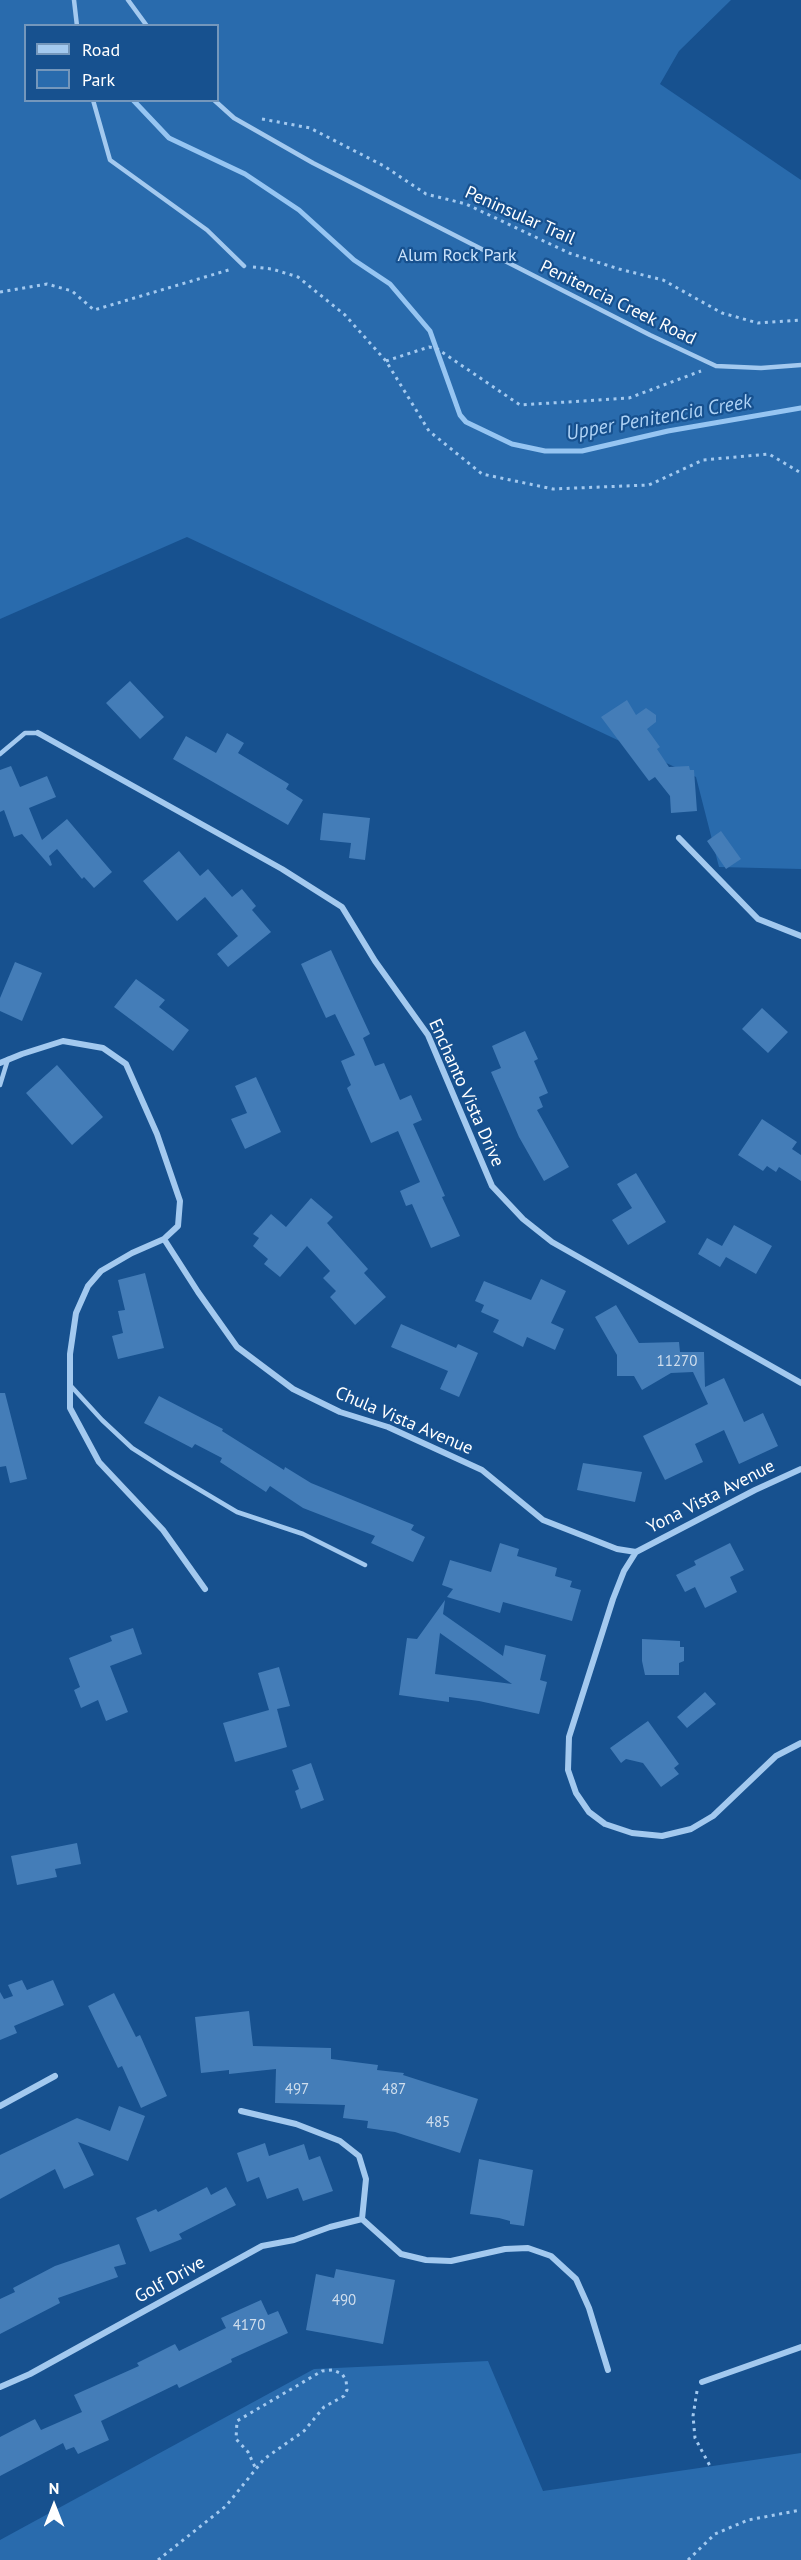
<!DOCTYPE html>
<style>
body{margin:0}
#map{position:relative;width:801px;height:2560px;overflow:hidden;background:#17518f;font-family:"PT Sans",sans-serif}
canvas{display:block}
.legend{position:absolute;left:24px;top:24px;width:195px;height:78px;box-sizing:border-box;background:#17518f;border:2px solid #7497bc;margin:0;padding:8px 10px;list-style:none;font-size:18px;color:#fff}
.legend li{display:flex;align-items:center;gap:12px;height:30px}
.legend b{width:30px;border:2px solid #7497bc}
.north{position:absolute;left:24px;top:2476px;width:60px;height:60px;-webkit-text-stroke:4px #17518f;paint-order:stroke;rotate:0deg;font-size:16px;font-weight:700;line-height:24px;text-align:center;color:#fff}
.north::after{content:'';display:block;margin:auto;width:21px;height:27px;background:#fff;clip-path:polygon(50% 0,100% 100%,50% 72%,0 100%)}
</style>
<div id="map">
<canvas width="801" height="2560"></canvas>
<ul class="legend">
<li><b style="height:8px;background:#a3c9ef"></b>Road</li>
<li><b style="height:16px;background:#296bad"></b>Park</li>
</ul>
<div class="north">N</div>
</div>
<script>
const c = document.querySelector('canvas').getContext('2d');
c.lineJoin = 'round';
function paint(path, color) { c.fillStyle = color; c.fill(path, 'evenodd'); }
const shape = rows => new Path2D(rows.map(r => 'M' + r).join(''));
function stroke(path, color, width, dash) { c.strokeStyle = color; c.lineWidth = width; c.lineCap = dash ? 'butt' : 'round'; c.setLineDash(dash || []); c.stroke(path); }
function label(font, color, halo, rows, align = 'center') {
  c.font = font + ' "PT Sans",sans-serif'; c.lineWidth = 4.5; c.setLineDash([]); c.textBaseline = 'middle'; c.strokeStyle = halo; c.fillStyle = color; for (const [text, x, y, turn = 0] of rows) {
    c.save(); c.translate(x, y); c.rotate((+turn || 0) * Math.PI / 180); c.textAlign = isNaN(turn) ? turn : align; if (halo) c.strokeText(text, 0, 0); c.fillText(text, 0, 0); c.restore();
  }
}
const green = shape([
 [0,0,731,0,679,51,660,84,801,180,801,869,719,867,696,777,187,537,0,619],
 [26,26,218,26,218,100,26,100],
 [488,2361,543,2491,801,2453,801,2560,0,2560,0,2540,314,2369]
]);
const stream = shape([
 [133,100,169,138,245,174,299,210,354,260,390,284,430,331,460,415,466,422,512,444,545,451,582,451,668,431,801,408]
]);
const building = shape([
 [130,681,164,717,140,739,106,703],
 [627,700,636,715,646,708,656,715,656,722,647,729,660,747,657,749,669,767,689,766,690,770,694,770,697,811,671,813,670,796,655,777,649,781,601,717],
 [227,733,244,743,238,753,289,784,286,789,303,800,288,825,173,759,186,736,216,753],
 [11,766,20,787,47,776,56,797,29,808,42,840,67,819,112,872,94,888,84,877,82,879,57,849,49,856,52,865,50,866,22,834,14,837,4,810,0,812,0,770],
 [323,813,370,818,365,860,349,858,351,843,320,840],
 [721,831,741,859,726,869,707,841],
 [179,851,200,876,208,869,232,897,242,889,256,906,252,910,271,932,228,967,217,954,238,936,205,897,177,921,143,881],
 [331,950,370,1034,363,1038,375,1066,384,1063,400,1100,411,1095,422,1120,413,1124,445,1196,442,1197,460,1236,431,1248,412,1204,406,1206,400,1191,420,1182,398,1131,371,1143,347,1088,351,1085,341,1061,355,1055,335,1014,326,1018,301,964],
 [15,962,42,973,22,1021,0,1011,0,998],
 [136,979,165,1000,159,1007,189,1030,173,1051,114,1007],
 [762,1008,788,1032,768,1053,742,1029],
 [525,1031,538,1059,534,1061,548,1093,539,1097,543,1107,537,1110,569,1167,544,1181,519,1137,491,1072,501,1068,492,1046],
 [57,1065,103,1117,72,1145,26,1093],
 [256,1077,281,1132,245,1149,231,1119,247,1113,235,1086],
 [762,1119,797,1142,792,1149,801,1155,801,1181,779,1167,776,1172,767,1166,763,1171,738,1155],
 [636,1173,666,1222,628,1245,612,1220,632,1208,617,1184],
 [311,1198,333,1217,327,1223,368,1269,364,1273,386,1297,355,1325,330,1297,336,1291,323,1278,330,1271,307,1246,280,1277,264,1264,268,1259,253,1246,259,1238,253,1234,271,1214,286,1227],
 [734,1225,772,1246,756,1274,726,1257,720,1267,698,1254,707,1238,722,1246],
 [145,1273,164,1348,118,1359,112,1336,123,1333,118,1311,125,1310,118,1280],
 [541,1279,566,1291,551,1323,564,1329,555,1350,527,1337,523,1347,493,1332,499,1320,481,1312,484,1305,475,1301,484,1281,531,1300],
 [616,1305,639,1343,679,1342,680,1352,704,1352,705,1387,724,1378,744,1422,763,1413,778,1446,739,1464,724,1430,695,1444,703,1462,665,1480,643,1436,708,1404,693,1372,671,1373,642,1390,634,1376,617,1376,617,1355,595,1317],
 [401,1324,456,1348,458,1344,478,1353,459,1397,440,1389,448,1371,391,1347],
 [0,1393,5,1393,27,1479,10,1483,6,1466,0,1467],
 [159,1396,223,1429,222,1431,284,1470,285,1467,311,1483,414,1525,411,1530,425,1537,413,1562,371,1543,375,1536,303,1508,270,1486,266,1492,220,1462,222,1458,195,1444,192,1448,144,1423],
 [583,1463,642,1472,635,1502,577,1490],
 [500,1543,519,1549,517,1556,557,1568,555,1576,572,1581,570,1587,581,1590,572,1621,503,1602,500,1613,447,1597,453,1589,442,1585,450,1560,491,1572],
 [730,1543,744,1570,730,1577,737,1592,705,1608,695,1587,685,1592,676,1575,696,1565,694,1561],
 [445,1600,443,1614,503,1656,505,1645,546,1655,540,1680,547,1682,539,1714,479,1701,449,1697,449,1702,399,1695,407,1638,417,1639],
 [440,1633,512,1684,435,1674],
 [133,1628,142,1654,110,1666,128,1712,106,1721,98,1700,81,1708,74,1690,80,1687,69,1658,112,1641,110,1636],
 [642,1639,680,1641,680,1647,684,1647,684,1661,679,1663,679,1675,645,1675,642,1661],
 [279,1667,290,1706,277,1709,287,1747,235,1762,223,1723,269,1710,258,1673],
 [705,1692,716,1704,687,1728,677,1717],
 [648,1721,679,1764,674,1768,679,1774,661,1787,643,1763,626,1759,621,1763,610,1748],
 [311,1763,324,1800,301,1809,295,1791,299,1789,292,1770],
 [77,1843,81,1864,55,1869,57,1877,17,1885,11,1856],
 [22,1980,27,1990,53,1980,64,2005,14,2026,17,2033,0,2040,0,1992,4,1999,13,1996,8,1985],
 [114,1993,136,2037,140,2035,167,2096,141,2108,122,2066,118,2068,88,2006],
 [249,2011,253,2046,331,2048,331,2059,378,2065,377,2070,404,2073,403,2075,478,2099,460,2153,395,2132,367,2128,368,2121,343,2118,345,2105,275,2103,276,2069,229,2074,229,2070,201,2073,195,2017],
 [119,2106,145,2116,128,2161,78,2142,94,2175,64,2189,55,2169,0,2199,0,2155,77,2118,110,2131],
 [265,2143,269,2156,304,2144,309,2160,320,2156,333,2191,303,2201,298,2188,267,2199,259,2177,247,2182,237,2153],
 [479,2159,533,2170,524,2226,510,2224,510,2221,499,2218,470,2214],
 [207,2187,211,2195,226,2187,236,2205,179,2234,182,2239,150,2252,136,2218,156,2209,158,2212],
 [119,2244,126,2264,114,2267,118,2277,58,2298,60,2303,0,2334,0,2299,15,2292,13,2288,55,2266],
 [336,2269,395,2280,383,2344,306,2330,316,2274,334,2278],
 [261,2300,268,2315,278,2311,288,2333,231,2359,232,2362,179,2388,177,2384,101,2421,109,2440,78,2454,74,2447,66,2450,63,2443,0,2476,0,2437,35,2419,41,2430,82,2412,74,2395,139,2366,137,2363,175,2344,179,2351,226,2328,221,2318]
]);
const path = shape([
 [262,119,310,128,384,166,426,194,466,204,569,253,619,269,663,280,722,313,758,323,801,320],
 [253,267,272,269,298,277,345,315,386,361,429,431,482,474,553,489,649,485,703,460,769,454,801,473],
 [0,292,47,284,72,291,94,310,232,269],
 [386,361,429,347,436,348,520,405,629,398,701,371],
 [697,2391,693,2416,695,2438,710,2466],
 [158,2560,226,2506,264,2459,304,2431,324,2407,344,2396,347,2390,346,2380,342,2374,333,2370,322,2371,237,2421,236,2439,248,2452,255,2467],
 [688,2560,715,2534,748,2520,801,2510]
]);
const service = shape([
 [74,0,77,26],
 [128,0,147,26],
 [93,100,110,160,207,230,244,266],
 [214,100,234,118,313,163,650,335,716,366,761,368,801,365],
 [0,754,25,733,38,733],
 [0,1085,8,1059],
 [70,1385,102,1420,132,1448,168,1471,237,1512,303,1534,365,1565]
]);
const minor = shape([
 [38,733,282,869,342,907,375,961,428,1035,492,1186,523,1219,552,1242,801,1383],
 [679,838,758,919,801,936],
 [0,1063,22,1054,63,1041,103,1048,126,1064,157,1134,180,1201,178,1226,164,1239,132,1253,101,1271,88,1286,76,1313,70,1354,70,1408,99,1462,163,1530,205,1589],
 [164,1239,198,1292,237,1347,293,1389,340,1412,388,1427,482,1470,543,1520,617,1549,636,1552,624,1571,613,1599,569,1737,568,1770,576,1793,589,1812,605,1824,632,1833,662,1836,691,1829,713,1816,776,1756,801,1743],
 [636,1552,755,1490,801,1469],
 [0,2106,55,2076],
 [241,2111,296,2124,340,2141,359,2156,366,2179,362,2219,401,2254,426,2260,451,2261,505,2249,528,2248,551,2256,576,2279,589,2308,608,2370],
 [702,2382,801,2347],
 [0,2387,30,2374,262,2246,294,2240,330,2227,362,2219]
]);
const numberNames = [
 ["11270",677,1362],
 ["497",297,2090],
 ["487",394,2090],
 ["485",438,2123],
 ["490",344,2301],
 ["4170",249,2326]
];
const streetNames = [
 ["Peninsular Trail",520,216,24],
 ["Penitencia Creek Road",618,303,26],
 ["Enchanto Vista Drive",466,1093,66],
 ["Chula Vista Avenue",404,1421,23],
 ["Yona Vista Avenue",711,1497,-27],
 ["Golf Drive",170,2280,-29]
];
const parkNames = [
 ["Alum Rock Park",457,256]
];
const waterNames = [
 ["Upper Penitencia Creek",659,418,-10]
];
paint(green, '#296bad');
stroke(stream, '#96c5f2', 5);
paint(building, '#447db8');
stroke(path, '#a3c9ef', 3, [3, 4.5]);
stroke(service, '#a3c9ef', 4.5);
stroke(minor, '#a3c9ef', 6);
label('15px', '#d0deed', null, numberNames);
label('18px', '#fff', '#17518f', streetNames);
label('18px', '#cae2fb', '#17518f', parkNames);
label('italic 20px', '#afd3f6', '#17518f', waterNames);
</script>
